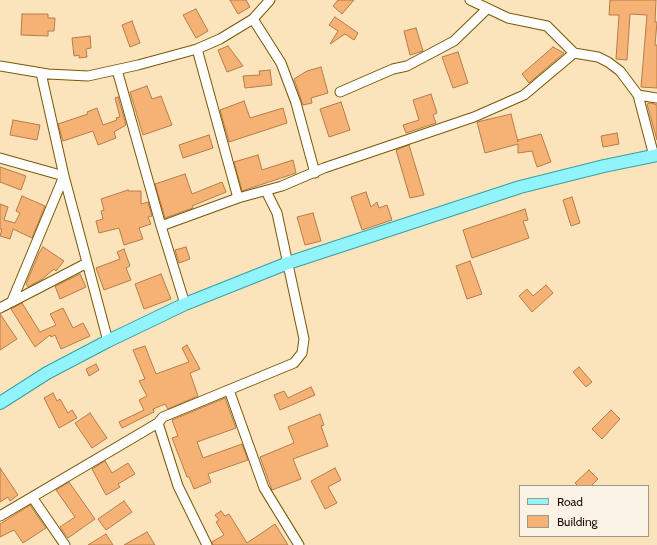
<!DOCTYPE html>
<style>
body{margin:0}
#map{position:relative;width:657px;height:545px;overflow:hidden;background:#fbe4bc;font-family:Cabin,sans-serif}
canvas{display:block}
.legend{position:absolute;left:519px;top:485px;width:130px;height:52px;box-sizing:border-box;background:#fbf4e6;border:1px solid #a1988a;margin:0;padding:5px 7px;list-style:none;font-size:12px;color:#190e00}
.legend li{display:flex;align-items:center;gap:8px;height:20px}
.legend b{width:20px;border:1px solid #a1988a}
</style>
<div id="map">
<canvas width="657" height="545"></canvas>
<ul class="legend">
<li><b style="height:5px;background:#91f4fb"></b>Road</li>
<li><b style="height:11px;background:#f6b275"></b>Building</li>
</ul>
</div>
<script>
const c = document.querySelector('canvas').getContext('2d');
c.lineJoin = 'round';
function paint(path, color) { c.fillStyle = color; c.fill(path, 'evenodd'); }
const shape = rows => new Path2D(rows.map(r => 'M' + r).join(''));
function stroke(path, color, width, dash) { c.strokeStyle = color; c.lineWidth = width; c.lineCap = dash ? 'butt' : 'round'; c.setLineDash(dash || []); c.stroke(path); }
const building = shape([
 [230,0,246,0,250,7,238,14,230,0],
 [338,0,354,0,342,14,333,6,338,0],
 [610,0,656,0,655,22,657,22,655,45,657,45,657,88,641,87,647,15,630,14,627,60,616,59,619,15,609,15,610,0],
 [196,9,208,31,196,38,183,15,196,9],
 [22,14,48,14,48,18,55,18,54,31,48,31,48,36,21,35,22,14],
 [335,17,358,33,354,40,345,34,330,44,338,31,329,25,335,17],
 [132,21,140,43,130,47,122,25,132,21],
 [416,28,423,51,410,55,404,31,416,28],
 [90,36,91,48,86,49,87,57,79,58,79,55,74,56,72,38,90,36],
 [228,46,243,66,227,72,218,50,228,46],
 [553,47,564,53,529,83,522,74,553,47],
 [458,52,468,83,453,88,442,57,458,52],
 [321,67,328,93,311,98,312,103,303,105,294,79,307,71,321,67],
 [270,70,272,85,245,88,243,76,260,75,259,71,270,70],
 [147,86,152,99,161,96,172,125,143,135,130,92,147,86],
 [431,94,437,113,433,115,436,123,406,133,403,125,419,120,413,100,431,94],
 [118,97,126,125,114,132,116,138,98,145,93,131,63,141,58,124,88,114,87,112,97,108,103,125,117,120,116,118,120,117,115,98,118,97],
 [244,101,250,118,283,108,287,123,229,142,220,110,244,101],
 [341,102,350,130,329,137,320,109,341,102],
 [651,103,657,105,657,140,647,104,651,103],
 [511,114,518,142,518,140,541,134,551,162,537,167,532,151,518,153,518,144,485,153,477,122,511,114],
 [13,120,40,125,37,140,10,135,13,120],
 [617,133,619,144,603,147,601,136,617,133],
 [209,135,213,148,183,158,179,145,209,135],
 [409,145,424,195,410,198,396,150,409,145],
 [258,155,262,170,293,160,296,173,242,191,234,162,258,155],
 [0,167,26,176,21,190,0,182,0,167],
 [185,174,192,194,222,182,226,192,192,206,193,208,165,218,155,184,185,174],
 [128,190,128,191,141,191,141,204,148,202,152,216,148,217,151,224,139,228,143,239,124,245,119,228,99,233,96,221,103,219,101,211,104,210,101,199,128,190],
 [366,192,371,207,377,202,379,208,387,205,392,220,362,230,351,197,366,192],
 [22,196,45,206,32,238,13,229,10,239,0,236,2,229,0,229,0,204,8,207,4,220,15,223,20,213,16,211,22,196],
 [572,197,580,223,571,226,563,200,572,197],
 [525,209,528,220,523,221,529,238,472,258,463,230,525,209],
 [313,213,321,241,305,245,297,217,313,213],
 [43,247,64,261,56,271,54,269,41,280,28,287,26,284,39,253,43,247],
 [186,247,190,259,179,263,175,250,186,247],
 [124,249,130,266,126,268,131,280,104,290,96,268,120,259,117,252,124,249],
 [470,261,482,294,467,299,456,266,470,261],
 [80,274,86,287,60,299,55,286,80,274],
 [161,274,171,299,144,309,135,284,161,274],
 [546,285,553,293,532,312,519,296,527,289,533,296,546,285],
 [22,303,40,332,56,325,50,314,63,308,73,328,83,323,90,336,61,349,55,335,51,337,50,335,35,347,11,309,22,303],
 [0,314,17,339,0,350,0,314],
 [187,345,200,369,190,373,198,396,168,409,165,404,153,409,154,412,122,428,119,422,144,410,139,400,147,396,139,381,145,379,133,350,145,346,156,374,189,362,182,348,187,345],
 [96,364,99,370,89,376,86,369,96,364],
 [579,367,592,382,586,387,573,372,579,367],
 [311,387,315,395,280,410,274,395,284,391,288,398,311,387],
 [53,393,57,401,60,399,68,413,72,410,77,418,59,428,44,398,53,393],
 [225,398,236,428,197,442,203,458,242,444,248,460,208,474,211,482,194,489,189,477,187,477,172,438,178,436,172,420,225,398],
 [611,410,620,419,602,439,592,429,611,410],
 [90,413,107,438,92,448,75,423,90,413],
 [320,414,324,425,321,426,328,446,293,459,301,479,272,490,260,457,294,443,288,427,320,414],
 [105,461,112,473,128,463,135,474,118,484,120,487,106,495,92,469,105,461],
 [0,468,18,495,10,501,8,497,0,502,0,468],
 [335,468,341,480,328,487,337,503,325,509,311,481,335,468],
 [589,470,598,479,591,486,578,486,575,483,589,470],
 [69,482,95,519,68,538,60,527,75,517,56,490,69,482],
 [124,501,132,512,106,530,98,519,124,501],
 [30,505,46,528,23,543,14,530,0,537,0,524,30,505],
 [221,511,225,516,229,514,247,543,275,524,288,545,213,545,212,542,224,535,216,522,219,520,215,515,221,511],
 [147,532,155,545,124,545,147,532],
 [106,534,113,545,88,545,106,534]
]);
const minor = shape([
 [470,0,508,18,547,26,574,53,598,57,608,62,620,71,638,95,654,156],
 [253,19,281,63,296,103,315,173],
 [197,49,238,198],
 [0,66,48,74,88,76,138,65,197,49,220,39,253,19,270,0],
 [117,70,161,226,185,304],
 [41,73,64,176,108,341],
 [340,92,393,69,407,66,454,41,487,9],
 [638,95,657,98],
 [0,158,64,176],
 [161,226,238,198,282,186,324,168,474,117,524,95,574,53],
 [12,301,64,176],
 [0,308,87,263],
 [229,390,264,488,299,545],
 [32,497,65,545],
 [0,516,158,423],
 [207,545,178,486,158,423,163,417,294,363,302,353,304,339,277,213,266,191]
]);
const major = shape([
 [0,403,47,373,108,341,185,304,288,263,520,187,604,166,657,155]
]);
paint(building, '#f6b275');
stroke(building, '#b47c49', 1);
stroke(minor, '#795805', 11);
stroke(major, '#389fa2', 14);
stroke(minor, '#fff', 9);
stroke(major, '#91f4fb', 12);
</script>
